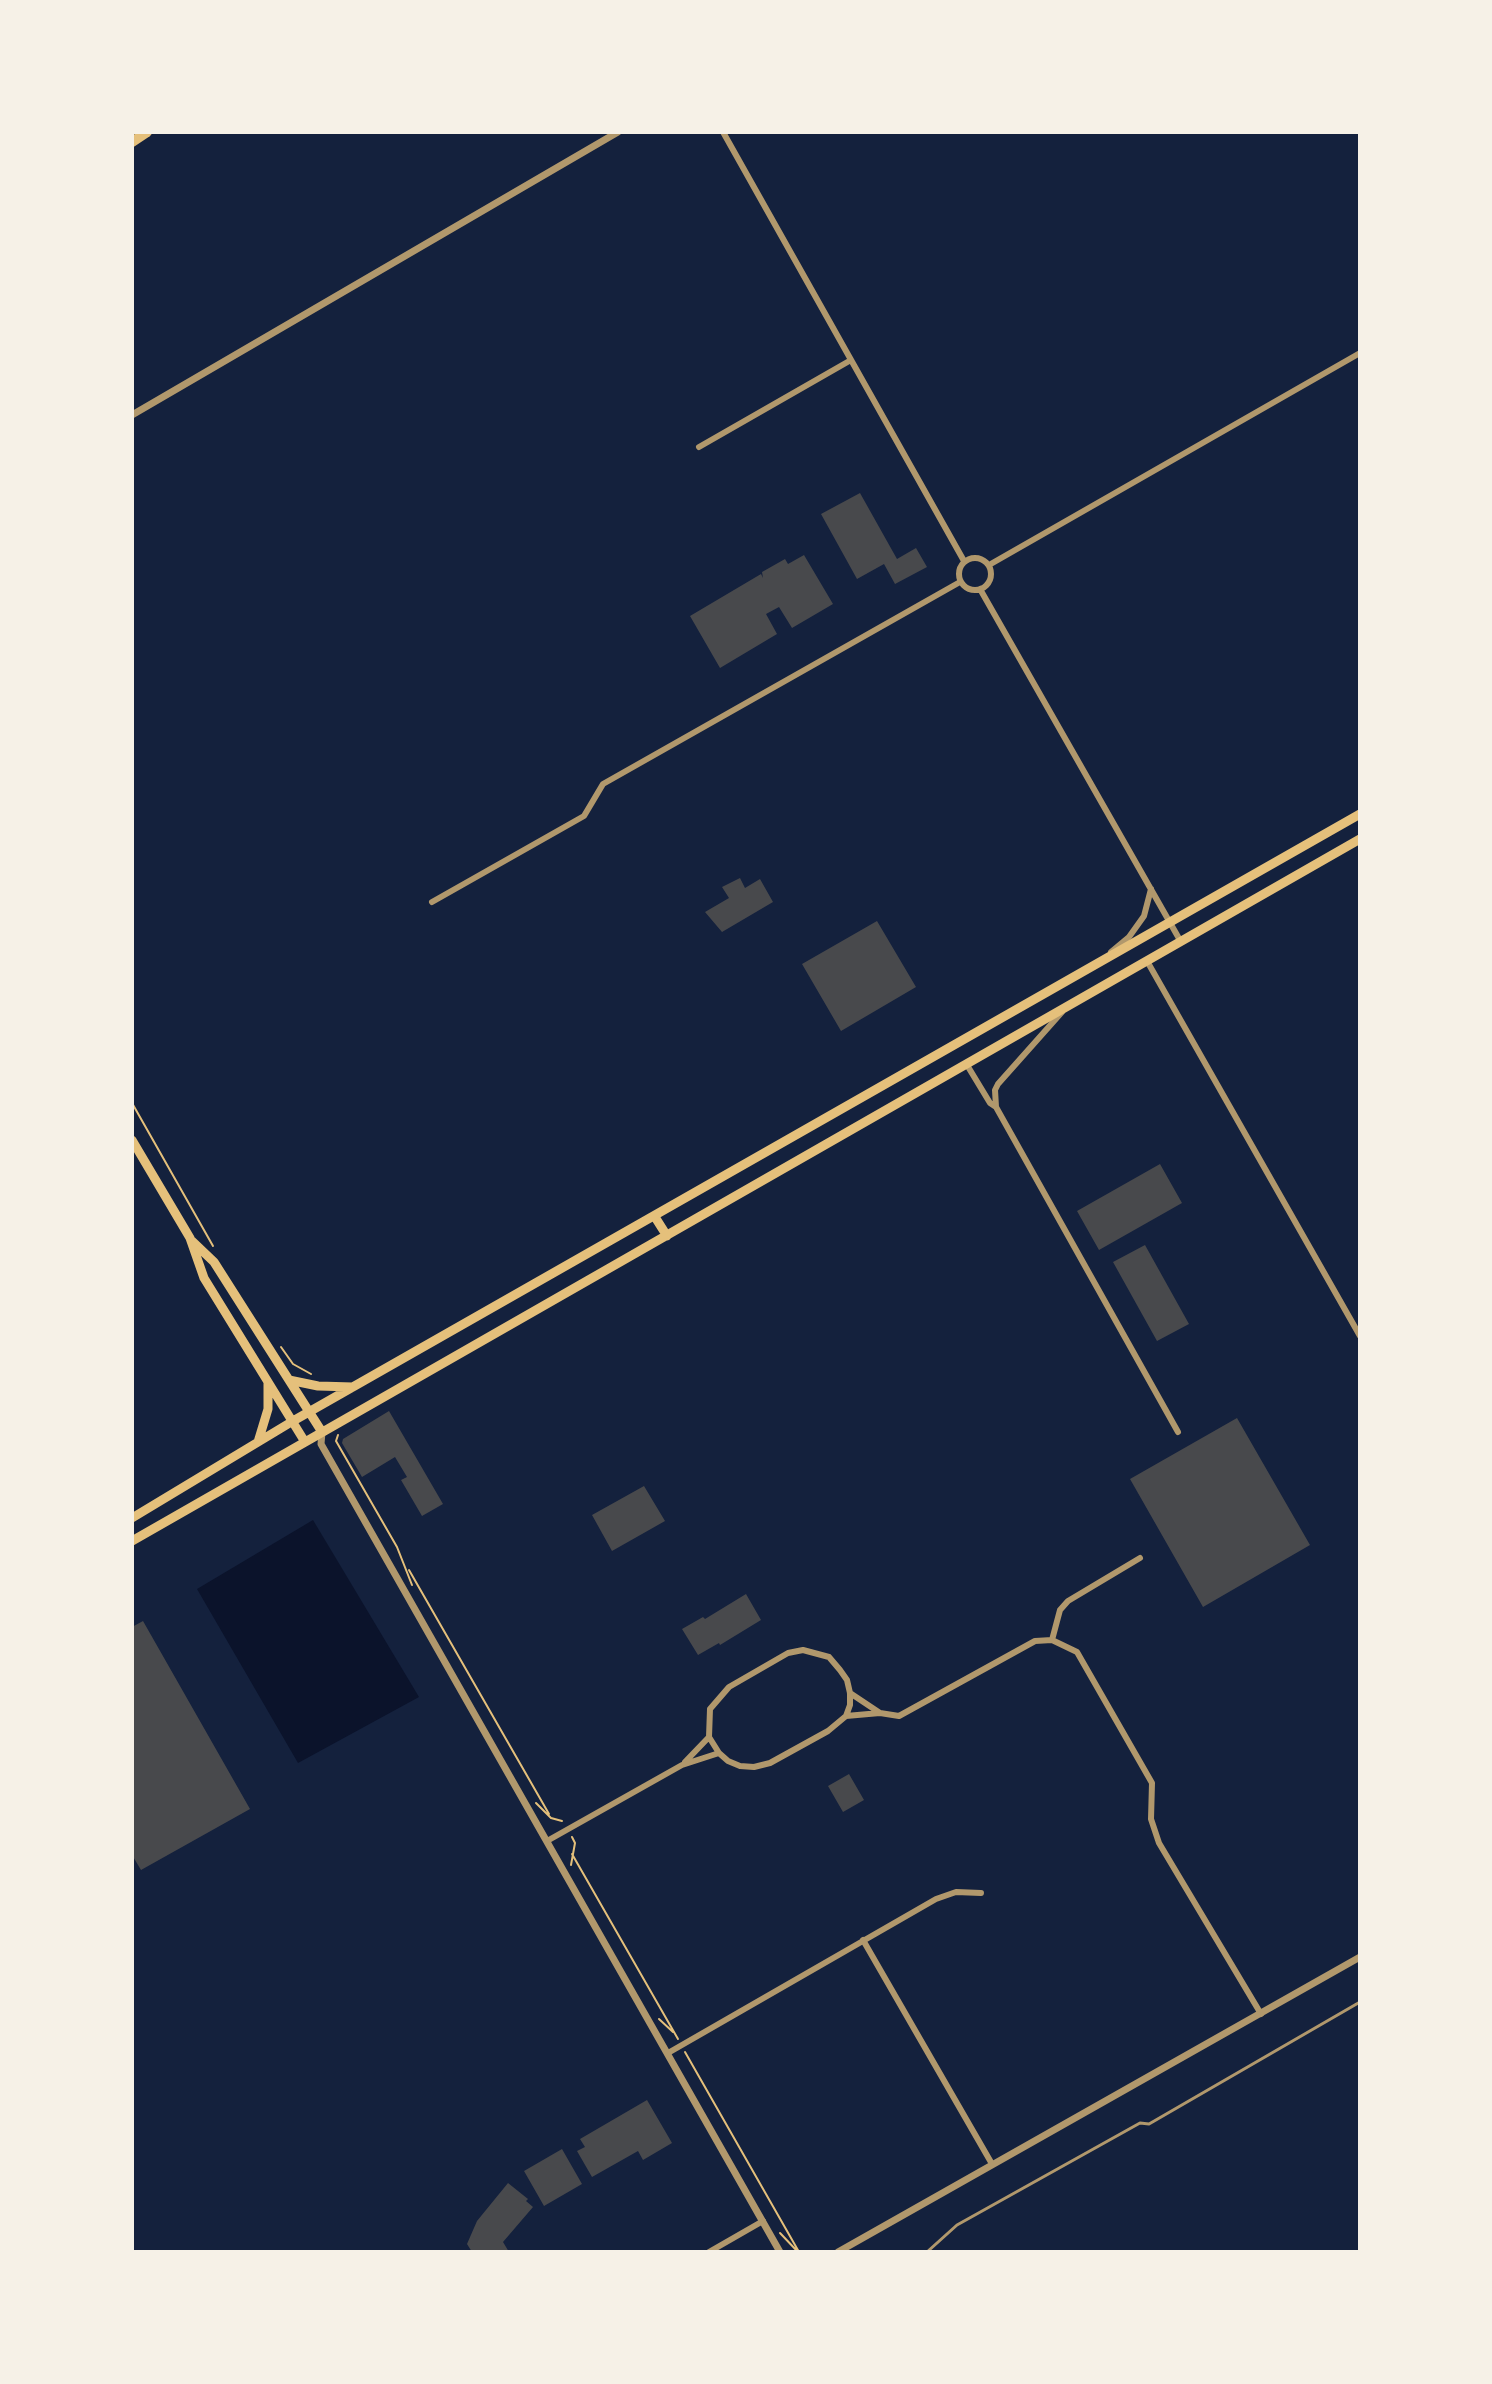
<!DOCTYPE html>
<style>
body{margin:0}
#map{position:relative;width:1492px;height:2384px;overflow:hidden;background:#14213d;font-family:"DM Sans",sans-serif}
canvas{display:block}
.frame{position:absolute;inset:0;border:134px solid #f6f1e7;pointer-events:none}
</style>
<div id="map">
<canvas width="1492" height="2384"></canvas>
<div class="frame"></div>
</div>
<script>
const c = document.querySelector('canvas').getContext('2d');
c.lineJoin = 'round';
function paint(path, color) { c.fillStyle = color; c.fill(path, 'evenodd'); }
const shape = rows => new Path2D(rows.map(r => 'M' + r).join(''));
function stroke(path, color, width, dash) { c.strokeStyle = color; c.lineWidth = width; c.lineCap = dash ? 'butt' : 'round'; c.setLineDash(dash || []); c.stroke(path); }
const water = shape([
 [313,1520,419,1697,298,1763,197,1589]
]);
const building = shape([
 [860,493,897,559,916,548,927,567,895,584,884,564,857,579,821,514],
 [804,555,833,604,792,628,779,607,766,614,777,634,720,668,690,616,761,574,763,578,762,572,785,559,788,564],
 [740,878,745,888,760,879,773,902,722,932,705,912,729,898,722,887],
 [877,921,916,987,841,1031,802,964],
 [1160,1164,1182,1203,1099,1250,1077,1211],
 [1145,1245,1189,1324,1157,1341,1113,1262],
 [389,1411,443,1504,422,1516,401,1480,407,1477,395,1457,362,1477,342,1443,343,1439],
 [1237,1418,1310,1545,1203,1607,1130,1479],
 [644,1486,665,1521,612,1551,592,1515],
 [746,1594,761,1620,720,1645,719,1643,698,1655,682,1629,703,1617,705,1619],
 [143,1621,250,1809,141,1870,132,1855,132,1627],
 [849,1774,864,1800,843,1812,828,1786],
 [647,2100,672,2143,643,2160,638,2151,592,2177,577,2151,585,2147,580,2139],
 [562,2149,582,2184,544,2206,524,2171],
 [508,2183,528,2199,526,2201,533,2207,503,2242,509,2252,472,2252,467,2244,477,2221]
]);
const path = shape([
 [132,1103,213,1246],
 [281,1347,293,1364,311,1374],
 [338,1435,336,1441,397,1547,412,1585],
 [409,1570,549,1814],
 [536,1803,551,1818,562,1821],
 [572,1854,678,2039],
 [571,1865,575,1843,572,1837],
 [659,2019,673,2032],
 [685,2052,799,2252],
 [780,2233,798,2252]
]);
const service = shape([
 [927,2252,957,2225,1140,2123,1149,2124,1360,2002]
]);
const minor = shape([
 [723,132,964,561],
 [699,447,851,360],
 '959 574a16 16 0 1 1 32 0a16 16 0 1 1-32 0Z',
 [989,565,1360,353],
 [980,589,1181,942],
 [432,902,584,816,603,784,960,582],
 [1111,952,1129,937,1144,916,1151,889],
 [1147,961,1360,1336],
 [967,1065,990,1103,996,1107,1178,1432],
 [996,1107,995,1090,998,1084,1062,1012],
 [1052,1640,1077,1652,1152,1783,1151,1819,1159,1843,1261,2014],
 [803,1650,829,1657,840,1670,847,1680,850,1693,850,1705,846,1716,828,1731,770,1763,754,1767,740,1766,728,1761,719,1753,709,1737,710,1709,729,1687,788,1653,803,1650],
 [850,1693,880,1713],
 [846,1716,880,1713,899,1716,1035,1641,1052,1640,1060,1610,1068,1601,1140,1558],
 [685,1762,709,1737],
 [547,1841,682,1765,719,1753],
 [863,1940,992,2164],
 [668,2053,936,1899,956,1892,981,1893],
 [709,2252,763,2221]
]);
const tertiary = shape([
 [132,415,618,132],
 [322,1432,321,1444,780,2252],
 [838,2252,1360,1957]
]);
const primary = shape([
 [132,1140,190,1238,204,1278,305,1442],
 [655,1217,667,1236],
 [192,1241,214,1262,322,1432],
 [289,1380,318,1386,353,1387],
 [258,1442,268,1409,268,1383],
 [132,1518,293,1421,1360,814],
 [132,1541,1360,839]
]);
const motorway = shape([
 [132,142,147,132]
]);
paint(water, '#0b132b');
paint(building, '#48494c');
stroke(path, '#e5c07b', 2);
stroke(service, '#b1986c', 3);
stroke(minor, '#b1986c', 6);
stroke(tertiary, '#b1986c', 7);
stroke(primary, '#e5c07b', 9);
stroke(motorway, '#e5c07b', 10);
</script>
